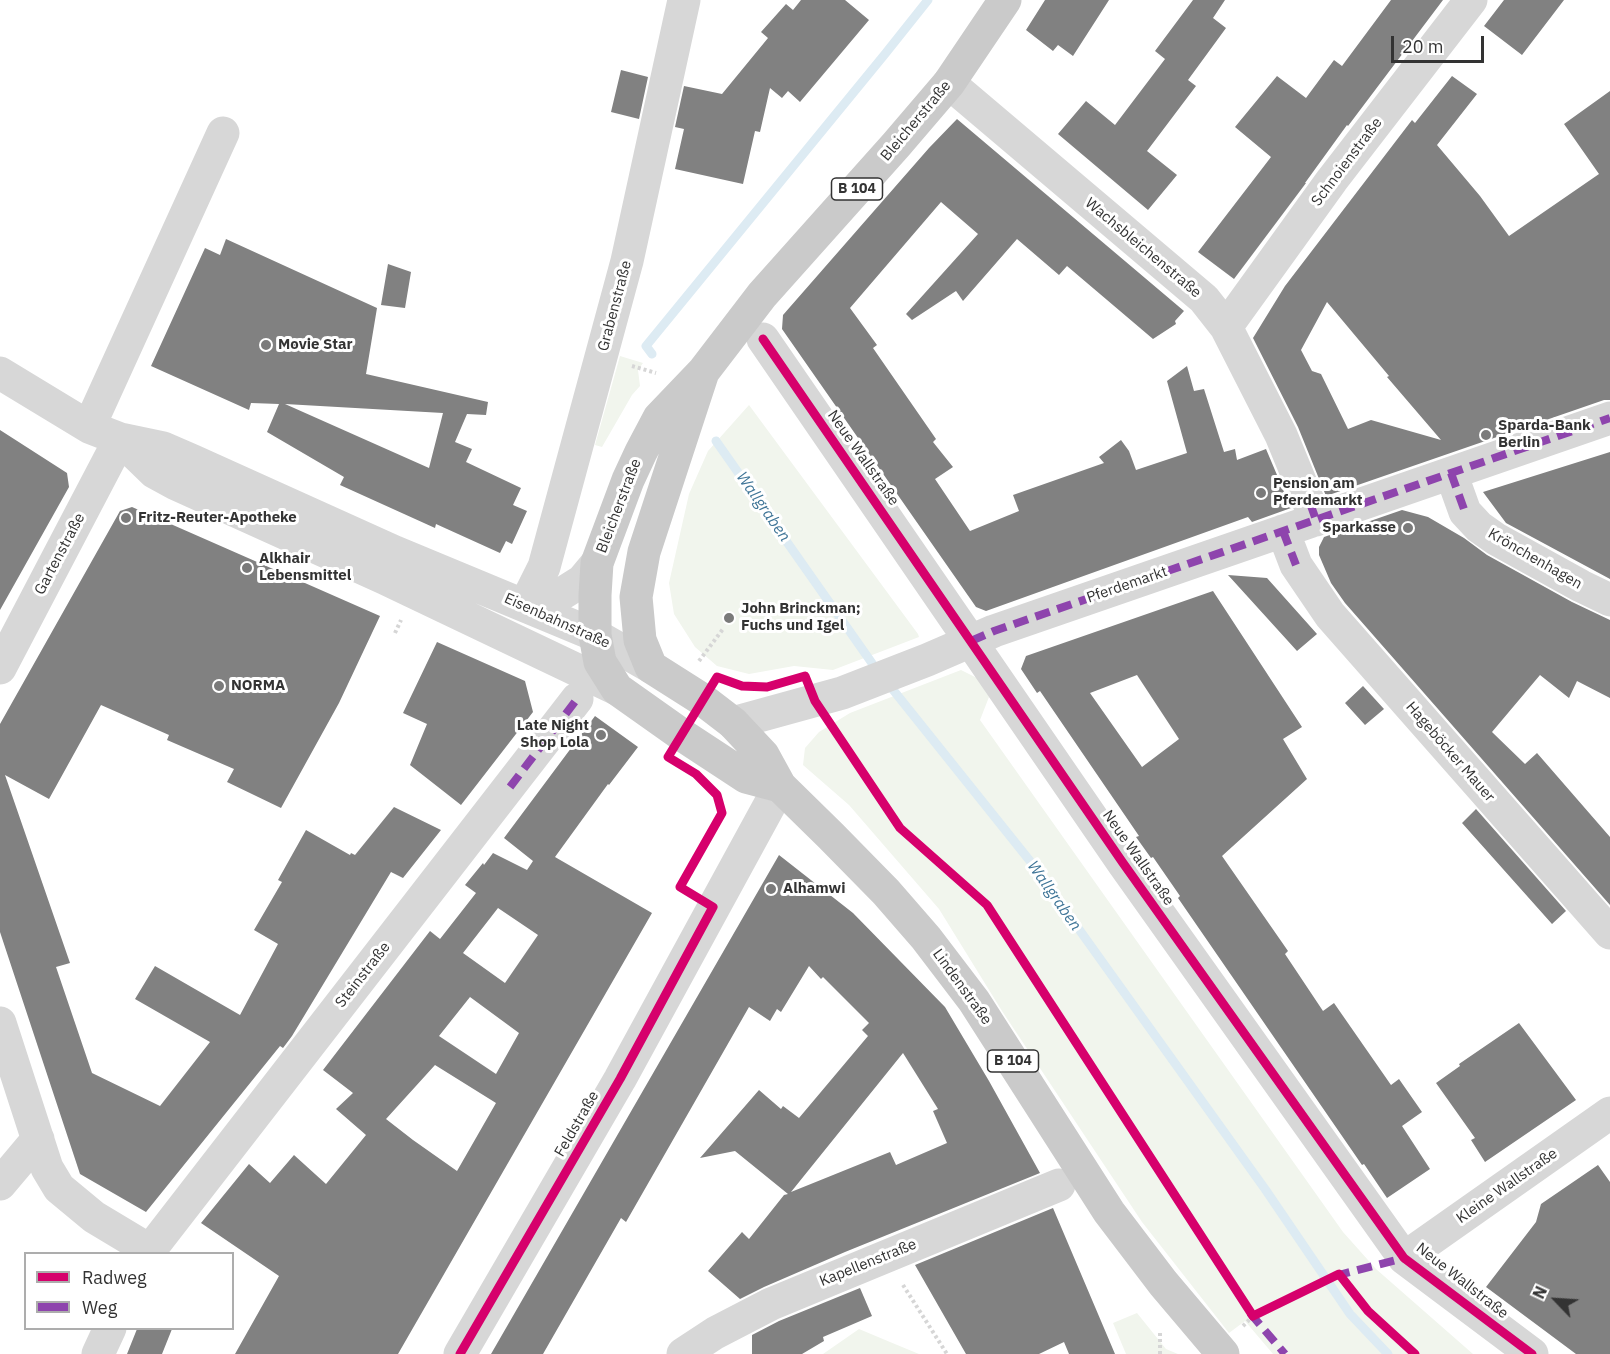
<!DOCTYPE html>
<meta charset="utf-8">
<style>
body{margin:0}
#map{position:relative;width:1610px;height:1354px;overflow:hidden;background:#fff;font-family:"IBM Plex Sans",sans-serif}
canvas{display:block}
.legend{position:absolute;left:24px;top:1252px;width:210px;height:78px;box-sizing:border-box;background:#fff;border:2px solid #adadad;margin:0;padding:8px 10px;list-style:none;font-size:18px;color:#333}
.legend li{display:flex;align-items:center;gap:12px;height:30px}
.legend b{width:30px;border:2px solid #adadad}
.north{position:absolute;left:1526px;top:1270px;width:60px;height:60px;-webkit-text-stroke:4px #fff;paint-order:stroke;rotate:295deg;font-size:16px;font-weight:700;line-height:24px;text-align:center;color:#333}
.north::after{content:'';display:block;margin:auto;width:21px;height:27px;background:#333;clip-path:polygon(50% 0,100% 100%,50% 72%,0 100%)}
.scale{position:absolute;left:1391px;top:36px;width:93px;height:27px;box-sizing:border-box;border:3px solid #333;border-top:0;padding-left:8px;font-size:18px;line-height:21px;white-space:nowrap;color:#333;-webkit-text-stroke:4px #fff;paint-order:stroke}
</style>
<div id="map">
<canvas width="1610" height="1354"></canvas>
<ul class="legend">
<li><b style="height:8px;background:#d6006c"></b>Radweg</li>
<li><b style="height:8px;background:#8e44ad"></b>Weg</li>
</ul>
<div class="north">N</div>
<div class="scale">20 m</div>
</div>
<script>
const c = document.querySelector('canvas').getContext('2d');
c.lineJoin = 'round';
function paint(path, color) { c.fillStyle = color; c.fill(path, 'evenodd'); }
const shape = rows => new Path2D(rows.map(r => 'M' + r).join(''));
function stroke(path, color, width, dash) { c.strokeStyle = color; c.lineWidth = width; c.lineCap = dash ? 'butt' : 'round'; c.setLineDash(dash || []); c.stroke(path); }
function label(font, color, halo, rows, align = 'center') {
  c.font = font + ' "IBM Plex Sans",sans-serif'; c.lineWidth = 6; c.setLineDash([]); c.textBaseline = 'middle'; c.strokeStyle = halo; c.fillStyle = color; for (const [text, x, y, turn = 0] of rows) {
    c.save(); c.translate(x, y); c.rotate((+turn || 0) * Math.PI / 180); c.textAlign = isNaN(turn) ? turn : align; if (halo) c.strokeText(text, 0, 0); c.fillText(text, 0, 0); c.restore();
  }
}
const green = shape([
 [620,356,643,363,638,370,640,386,632,395,602,447,595,445],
 [749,405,918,634,919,637,833,670,794,666,749,674,717,666,695,647,674,614,669,583,689,494,708,451],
 [961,670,977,678,989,697,980,720,1343,1232,1376,1269,1473,1354,1273,1354,1245,1321,1229,1333,1142,1222,1002,1011,939,909,849,805,803,765,805,748,819,732,850,713],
 [1137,1313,1166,1349,1178,1354,1126,1354,1113,1323],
 [859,1329,890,1342,919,1354,823,1354]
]);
const stream = shape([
 [652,354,646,346,885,54,928,0],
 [716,441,874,666,1030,861,1265,1189,1350,1314,1388,1354]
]);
const building = shape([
 [801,0,845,0,869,20,800,102,788,91,782,98,770,88,760,132,755,131,743,184,675,169,684,129,675,127,684,86,722,94,768,38,761,32,786,4,793,10],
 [1045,0,1109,0,1073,56,1058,45,1053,51,1026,30],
 [1193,0,1225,0,1213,18,1226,28,1188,80,1196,86,1147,151,1177,175,1148,210,1058,134,1086,101,1115,125,1165,59,1155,51],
 [1391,0,1443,0,1348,126,1347,125,1305,183,1306,183,1234,279,1198,252,1271,157,1235,127,1277,76,1306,98,1334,60,1342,66],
 [1504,0,1564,0,1522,55,1484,26],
 [621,70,648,77,639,119,611,112],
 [1452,76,1477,94,1437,145,1480,196,1509,236,1599,174,1564,124,1610,91,1610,400,1604,400,1326,496,1298,427,1253,338,1285,286,1412,120,1415,123],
 [1327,302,1389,376,1387,377,1441,440,1371,420,1348,429,1321,374,1312,371,1301,350],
 [957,119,1184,311,1175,321,1176,324,1153,339,1067,266,1059,275,1017,239,963,301,956,291,912,320,906,314,978,234,941,202,850,308,877,345,873,348,936,439,933,442,953,467,935,479,970,531,1019,511,1013,495,1104,463,1099,457,1121,440,1129,451,1136,470,1187,453,1167,381,1187,366,1194,391,1204,389,1224,452,1235,449,1237,460,1266,449,1291,508,1252,522,1248,517,986,611,976,607,782,329,783,315,929,148],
 [226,239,377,308,366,374,488,402,486,415,467,414,455,442,472,449,466,462,521,488,513,505,527,511,512,544,506,541,500,553,436,524,435,528,340,485,344,477,267,432,279,404,251,403,249,410,151,366,205,248,220,255],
 [285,404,443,413,429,468],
 [388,264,411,272,405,308,381,305],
 [0,430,67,473,69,487,0,610],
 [1610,452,1610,579,1506,523,1483,492],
 [132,507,380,616,339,703,281,808,227,782,234,769,167,740,169,735,101,705,49,799,5,775,70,963,56,967,92,1073,160,1106,210,1042,135,999,155,966,240,1015,278,944,254,930,282,882,278,880,306,830,350,855,351,853,355,855,394,807,441,830,403,878,391,872,292,1036,283,1048,280,1046,146,1212,80,1174,0,932,0,724,120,511],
 [1402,510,1428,517,1464,538,1487,555,1572,602,1610,620,1610,698,1577,681,1569,698,1540,675,1492,732,1525,764,1537,753,1610,837,1610,905,1345,603,1331,583,1319,555,1319,547,1324,537],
 [1228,575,1267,578,1317,634,1297,651],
 [1213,591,1302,727,1283,739,1307,779,1222,856,1288,951,1285,954,1323,1011,1334,1003,1391,1085,1399,1079,1422,1112,1402,1126,1430,1169,1387,1198,1364,1164,1362,1165,1178,898,1180,896,1153,857,1151,858,1136,837,1139,836,1040,691,1037,693,1021,669,1026,656],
 [1137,675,1179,739,1142,767,1090,693],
 [437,642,525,681,533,712,461,805,410,765,427,724,403,713],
 [1363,686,1384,709,1365,725,1345,703],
 [595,716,638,747,609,785,608,784,555,857,652,913,398,1354,235,1354,279,1276,201,1223,249,1164,270,1183,294,1155,326,1184,366,1135,336,1109,353,1093,323,1070,430,931,440,939,476,893,465,885,483,863,484,865,493,853,527,870,533,861,504,838],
 [498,908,538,935,505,983,463,953],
 [470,997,519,1033,496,1074,439,1036],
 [435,1065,496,1103,457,1171,413,1140,386,1119],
 [1476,809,1566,911,1552,924,1462,823],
 [779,855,853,913,945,1007,989,1081,1040,1173,845,1252,764,1287,740,1299,708,1271,742,1232,749,1239,784,1195,788,1194,735,1151,700,1158,759,1090,781,1109,783,1106,799,1118,868,1036,862,1030,869,1023,823,977,821,979,809,966,781,1012,777,1009,770,1021,749,1007,626,1222,621,1218,543,1354,491,1354],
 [903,1053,938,1109,933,1111,947,1143,896,1165,890,1152,791,1192],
 [1519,1023,1576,1100,1485,1162,1471,1140,1475,1138,1436,1083,1460,1066,1459,1064],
 [1598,1165,1610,1182,1610,1354,1576,1354,1486,1287,1536,1222,1541,1204],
 [1053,1208,1115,1354,1069,1354,1064,1342,1039,1354,966,1354,915,1265],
 [860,1288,872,1316,823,1337,824,1341,802,1354,752,1354,752,1335,779,1321],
 [137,1329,172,1329,162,1354,127,1354]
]);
const path = shape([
 [632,366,656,373],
 [395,633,401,620],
 [699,661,723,629],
 [903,1285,947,1354],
 [1243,1326,1253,1316],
 [1160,1354,1160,1331]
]);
const minor = shape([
 [949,83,1204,299,1226,327,1281,435,1316,520],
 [1226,327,1332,180,1471,0],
 [763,339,1123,863,1404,1258,1532,1354],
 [0,373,89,427,120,439,163,448,193,461,395,552,595,635,651,667],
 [89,427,223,133],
 [120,439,154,472,176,484,384,578,617,689],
 [1451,473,1465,512,1479,527,1496,539,1581,586,1610,600],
 [1283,531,1296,565,1330,615,1610,933],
 [525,605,544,567,627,261,684,0],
 [536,610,582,581,597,563],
 [0,668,120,439],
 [733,723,842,693,927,660,994,631,1610,418],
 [0,1023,47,1168,59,1188,94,1217,149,1250],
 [0,1184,38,1139],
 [147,1254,577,699],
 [1404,1258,1610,1113],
 [98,1354,110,1328],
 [460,1354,620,1079,780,786],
 [683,1354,715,1333,771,1304,1059,1185]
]);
const major = shape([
 [703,372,644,552,636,597,640,640,651,667,703,700,733,723,763,755,780,786,831,836,886,892,926,938,974,1001,1109,1212,1163,1283,1223,1354],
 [780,786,746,777,682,735,617,689,600,662,595,635,595,595,597,563,628,480,641,452,659,418,703,372,762,295,896,145,949,83,1005,0]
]);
const quiet = shape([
 [1451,473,1465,512],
 [1310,503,1316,520],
 [1283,531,1296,565],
 [971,641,994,631,1610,418],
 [510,787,577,699],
 [1335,1276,1404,1258],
 [1250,1313,1285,1354]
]);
const cycleway = shape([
 [763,339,1123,863,1404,1258,1532,1354],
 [460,1354,620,1079,713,907,680,887,722,813,717,795,696,774,668,757,717,677,742,686,767,687,805,676,815,701,900,828,987,905,1253,1316,1339,1274,1368,1311,1415,1354]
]);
const markers = [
 [266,345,6,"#7a7a7a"],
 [1486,435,6,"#7a7a7a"],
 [1261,493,6,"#7a7a7a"],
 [126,518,6,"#7a7a7a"],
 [1408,528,6,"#7a7a7a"],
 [247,568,6,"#7a7a7a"],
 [729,618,6,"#7a7a7a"],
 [219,686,6,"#7a7a7a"],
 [601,735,6,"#7a7a7a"],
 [771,889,6,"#7a7a7a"]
];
const shields = [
 [857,189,51],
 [1013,1061,51]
];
const shieldNames = [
 ["B 104",857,189],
 ["B 104",1013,1061]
];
const streetNames = [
 ["Bleicherstraße",916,121,-50],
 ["Schnoienstraße",1347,162,-53],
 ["Wachsbleichenstraße",1143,248,40],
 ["Grabenstraße",615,306,-75],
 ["Neue Wallstraße",863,458,55],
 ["Bleicherstraße",619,506,-69],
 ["Gartenstraße",60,554,-62],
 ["Krönchenhagen",1535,559,30],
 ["Pferdemarkt",1127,585,-19],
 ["Eisenbahnstraße",557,621,24],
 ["Hageböcker Mauer",1450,752,49],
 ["Neue Wallstraße",1138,858,55],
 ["Steinstraße",363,975,-52],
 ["Lindenstraße",962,987,54],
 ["Feldstraße",577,1124,-60],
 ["Kleine Wallstraße",1507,1186,-35],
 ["Kapellenstraße",868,1263,-22],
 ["Neue Wallstraße",1462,1281,38]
];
const poiNames = [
 ["Movie Star",278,345],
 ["Sparda-Bank",1498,426],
 ["Berlin",1498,443],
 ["Pension am",1273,484],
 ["Pferdemarkt",1273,501],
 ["Fritz-Reuter-Apotheke",138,518],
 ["Sparkasse",1396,528,"right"],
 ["Alkhair",259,559],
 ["Lebensmittel",259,576],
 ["John Brinckman;",741,609],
 ["Fuchs und Igel",741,626],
 ["NORMA",231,686],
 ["Late Night",589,726,"right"],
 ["Shop Lola",589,743,"right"],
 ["Alhamwi",783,889]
];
const waterNames = [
 ["Wallgraben",763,507,55],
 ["Wallgraben",1054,896,55]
];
paint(green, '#f1f5ed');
stroke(stream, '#ddebf3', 9);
paint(building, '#818181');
stroke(path, '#d6d6d6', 4, [3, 3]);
stroke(minor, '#d7d7d7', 33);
stroke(major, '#cacaca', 33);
stroke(quiet, '#8e44ad', 8, [15, 8]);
stroke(cycleway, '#d6006c', 9);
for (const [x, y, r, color] of markers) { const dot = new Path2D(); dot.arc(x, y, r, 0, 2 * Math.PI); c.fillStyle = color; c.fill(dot); stroke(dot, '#fff', 2); }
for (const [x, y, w] of shields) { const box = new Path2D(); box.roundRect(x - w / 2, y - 11, w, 22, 4.5); c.fillStyle = '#fff'; c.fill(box); stroke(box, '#333', 1.5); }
label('bold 14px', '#333', null, shieldNames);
label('15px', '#333', '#fff', streetNames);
label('bold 15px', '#333', '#fff', poiNames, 'left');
label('italic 16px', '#3f7597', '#fff', waterNames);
</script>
